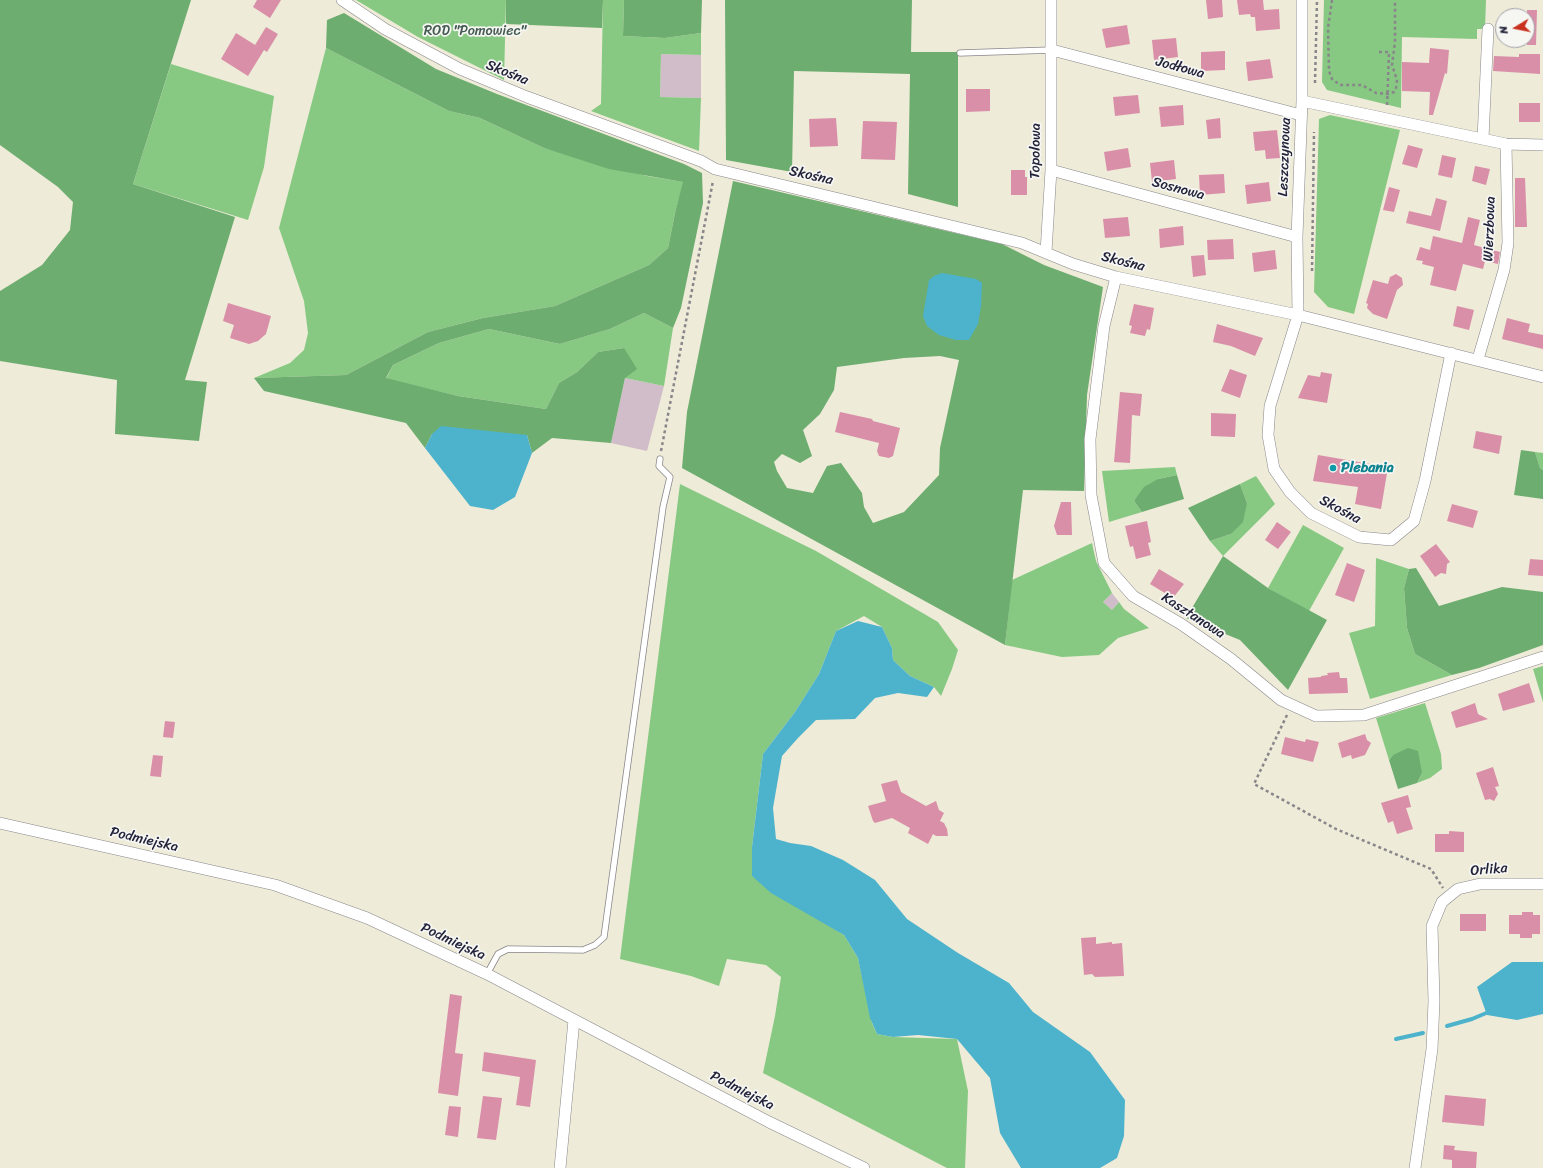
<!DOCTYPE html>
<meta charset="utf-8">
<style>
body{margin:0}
#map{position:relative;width:1543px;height:1168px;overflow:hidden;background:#eeebd8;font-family:Sriracha,sans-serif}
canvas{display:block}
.north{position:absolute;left:1495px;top:8px;width:40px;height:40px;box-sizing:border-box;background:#f6f6f2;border:1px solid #a1a1a9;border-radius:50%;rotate:260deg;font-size:11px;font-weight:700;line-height:16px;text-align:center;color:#22223b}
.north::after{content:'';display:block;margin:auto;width:14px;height:18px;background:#c8321e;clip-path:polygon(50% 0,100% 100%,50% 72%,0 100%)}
</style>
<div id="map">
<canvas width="1543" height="1168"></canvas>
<div class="north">N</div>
</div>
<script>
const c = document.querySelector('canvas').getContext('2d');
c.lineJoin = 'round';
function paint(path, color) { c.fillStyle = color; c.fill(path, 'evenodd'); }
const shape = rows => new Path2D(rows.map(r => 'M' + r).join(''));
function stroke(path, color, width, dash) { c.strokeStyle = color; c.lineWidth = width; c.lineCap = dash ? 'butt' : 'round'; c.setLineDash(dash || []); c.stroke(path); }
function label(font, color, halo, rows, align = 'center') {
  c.font = font + ' Sriracha,sans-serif'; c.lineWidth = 3.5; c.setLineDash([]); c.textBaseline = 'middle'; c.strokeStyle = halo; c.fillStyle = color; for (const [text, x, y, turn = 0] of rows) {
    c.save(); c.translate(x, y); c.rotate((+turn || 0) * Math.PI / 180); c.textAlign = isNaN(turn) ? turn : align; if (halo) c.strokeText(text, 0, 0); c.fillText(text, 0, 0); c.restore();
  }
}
const industrial = shape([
 [661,54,701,55,701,98,660,97],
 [625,378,664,386,647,451,611,443],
 [1112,593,1119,602,1112,610,1103,602]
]);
const green = shape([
 [356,0,506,0,504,80,418,37],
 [603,0,624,0,623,36,665,38,701,33,701,55,661,54,660,97,701,98,699,151,591,111,601,104],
 [1324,0,1486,0,1485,29,1477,29,1477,39,1402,37,1401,108,1327,90,1322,82],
 [326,48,449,111,480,118,544,148,647,176,684,182,675,213,668,248,649,265,555,306,483,318,428,332,346,375,254,378,290,363,304,350,308,333,304,301,279,228],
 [171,64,274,96,264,167,248,220,133,184],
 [1330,115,1400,130,1354,314,1328,307,1314,292,1319,119],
 [644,313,673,328,664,386,625,378,624,348,598,352,577,372,559,383,546,409,458,396,386,379,393,365,439,343,489,329,560,344,610,329],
 [1535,452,1543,453,1543,470,1540,468],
 [1175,467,1177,475,1158,479,1134,501,1142,512,1109,522,1102,471],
 [1256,476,1275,504,1223,556,1210,541,1231,534,1247,503,1240,484],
 [680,484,816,551,938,622,958,650,952,669,941,696,934,687,910,676,893,660,892,648,882,627,864,616,836,631,819,674,795,712,763,754,752,847,752,876,844,935,858,958,872,1023,877,1034,893,1037,957,1039,968,1091,965,1168,947,1168,763,1073,775,1016,781,977,766,965,727,959,719,986,691,976,620,959],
 [1303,525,1344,548,1309,611,1268,588],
 [1092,543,1096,561,1112,593,1103,602,1112,610,1119,602,1124,609,1149,628,1118,638,1099,655,1062,657,1005,645,1012,580],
 [1376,558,1409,569,1404,588,1407,628,1415,654,1452,675,1370,699,1349,633,1375,626],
 [1543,666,1543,702,1533,669],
 [1425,703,1441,754,1442,769,1430,778,1417,783,1422,773,1393,755,1389,760,1376,718]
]);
const forest = shape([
 [0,0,191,0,133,184,235,217,185,380,207,382,199,441,115,434,117,380,0,361,0,291,42,265,70,230,73,202,58,187,0,145],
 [506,0,603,0,602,28,506,24],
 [624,0,702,0,701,33,665,38,623,36],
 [725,0,912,0,911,52,958,52,958,207,908,194,910,74,794,71,792,172,726,160],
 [344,13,436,69,497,94,684,164,702,173,703,203,681,308,673,328,644,313,610,329,560,344,489,329,439,343,393,365,386,378,458,396,546,409,559,383,577,372,598,352,624,348,637,369,625,378,611,443,552,438,532,453,527,435,432,434,425,448,406,423,264,391,254,378,346,375,428,332,483,318,555,306,649,265,668,248,675,213,683,182,609,169,544,148,480,118,449,111,326,48,327,20],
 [733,181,1002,244,1044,265,1103,287,1087,395,1084,491,1023,490,1005,645,682,468,687,412],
 [940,356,959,360,940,448,939,475,904,512,873,523,864,507,862,493,841,463,827,466,813,493,787,488,777,471,774,462,782,454,800,463,812,456,803,430,820,414,834,390,837,367,904,358],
 [1521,450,1535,452,1540,468,1543,470,1543,499,1514,495],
 [1177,475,1184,499,1142,512,1134,501,1144,487,1158,479],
 [1240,484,1247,503,1243,522,1231,534,1210,541,1188,508],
 [1223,556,1268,588,1327,620,1288,690,1240,640,1186,618],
 [1416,568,1439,606,1502,587,1543,592,1543,645,1479,668,1452,675,1415,654,1407,628,1404,588,1409,569],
 [1408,748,1418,751,1422,773,1417,783,1398,789,1389,760,1393,755]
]);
const water = shape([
 [942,273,976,279,982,283,981,306,978,324,969,340,956,340,939,335,927,326,923,316,929,280,934,276],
 [441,426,527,435,532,453,515,497,493,510,470,506,425,448,432,434],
 [858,621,882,627,892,648,893,660,910,676,934,687,927,697,898,693,875,698,855,719,816,720,798,738,782,756,773,808,776,839,790,843,811,846,843,860,875,880,907,919,958,953,1009,983,1033,1012,1090,1052,1125,1100,1124,1136,1117,1158,1100,1168,1021,1168,1000,1133,990,1078,957,1039,918,1035,893,1037,877,1034,870,1018,858,958,844,935,771,893,752,876,752,847,763,754,795,712,819,674,836,631],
 [1512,962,1543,962,1543,1014,1517,1020,1487,1015,1477,987]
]);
const stream = shape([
 [1447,1026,1472,1019,1491,1011],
 [1396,1039,1423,1033]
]);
const building = shape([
 [257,0,281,0,270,18,253,7],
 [1206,0,1222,0,1223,17,1208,19],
 [1237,0,1263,0,1264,10,1279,9,1280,29,1256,31,1255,17,1251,17,1250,14,1239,15],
 [1527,10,1537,10,1536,45,1527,45],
 [1127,25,1130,44,1106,48,1102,29],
 [266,27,278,34,267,52,264,50,248,76,221,59,236,33,260,48,255,45],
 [1176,38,1178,57,1154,60,1152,40],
 [1430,48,1449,50,1447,74,1445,73,1433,115,1429,115,1430,92,1402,91,1402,62,1429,63],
 [1225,51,1225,70,1201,71,1201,52],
 [1519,54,1540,54,1540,74,1493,71,1494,56,1519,57],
 [1270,59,1273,78,1248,81,1246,62],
 [966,89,990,89,990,111,966,112],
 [1138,95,1140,113,1115,116,1113,97],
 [1519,103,1540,103,1540,122,1519,122],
 [1183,105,1184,125,1161,127,1159,107],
 [836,118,838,146,810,147,809,119],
 [1220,118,1221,138,1208,139,1206,120],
 [863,121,897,122,895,160,861,159],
 [1277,130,1280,158,1266,159,1265,150,1255,151,1253,132],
 [1408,145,1423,149,1417,168,1402,164],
 [1128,148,1131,167,1107,171,1104,152],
 [1442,155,1456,158,1452,178,1438,175],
 [1174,160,1176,179,1152,182,1150,163],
 [1475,166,1490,169,1486,185,1472,181],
 [1011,170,1025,170,1025,177,1027,177,1027,195,1011,195],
 [1224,174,1225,193,1200,195,1199,175],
 [1515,178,1525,178,1527,227,1515,227],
 [1269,182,1271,201,1247,204,1245,185],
 [1389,187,1400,190,1394,212,1383,210],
 [1436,198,1447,201,1440,231,1406,223,1409,211,1431,216],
 [1128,217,1130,236,1105,238,1103,219],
 [1468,217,1480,220,1474,245,1500,252,1498,264,1485,261,1483,269,1463,264,1456,291,1430,285,1434,267,1422,264,1423,261,1416,260,1420,247,1430,250,1433,236,1462,243],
 [1183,226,1184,245,1160,248,1159,229],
 [1233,239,1234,259,1208,260,1207,240],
 [1275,250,1277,269,1254,272,1252,253],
 [1204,255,1206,275,1193,277,1191,256],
 [1396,274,1402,278,1403,285,1397,290,1387,319,1373,314,1367,308,1368,304,1366,303,1373,280,1388,284,1390,277],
 [228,303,271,316,266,334,258,341,249,344,230,338,234,325,223,321],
 [1134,304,1154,308,1150,330,1147,329,1145,336,1130,333,1132,326,1129,325],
 [1457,306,1474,310,1469,330,1453,326],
 [1507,318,1530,324,1528,332,1543,335,1543,349,1502,339],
 [1217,324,1263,338,1255,356,1231,346,1213,342],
 [1230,369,1247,375,1240,398,1221,391],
 [1321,372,1332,374,1327,403,1298,398,1308,375,1320,377],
 [1120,392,1142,394,1140,416,1132,415,1130,463,1114,462],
 [840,412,872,419,873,421,900,428,893,456,889,458,879,456,877,451,879,443,835,432],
 [1211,413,1236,414,1235,437,1211,436],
 [1476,431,1502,436,1499,454,1473,448],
 [1318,455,1388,467,1381,509,1355,504,1358,487,1313,481],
 [1061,502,1071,502,1072,535,1057,535,1054,526],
 [1452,504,1478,511,1473,528,1447,521],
 [1147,521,1151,542,1148,543,1151,555,1136,559,1133,546,1130,547,1125,526],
 [1277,522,1291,532,1278,549,1265,540],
 [1436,544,1450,562,1447,564,1446,574,1441,573,1435,577,1420,556],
 [1530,559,1543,560,1543,576,1528,575],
 [1347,563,1365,570,1354,602,1335,595],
 [1159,569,1184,584,1173,598,1150,584],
 [1339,672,1340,678,1347,678,1348,693,1309,694,1308,678,1321,677,1321,676,1328,675,1327,673],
 [1529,683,1535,702,1503,711,1498,694],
 [1475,703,1478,714,1488,719,1456,728,1451,712],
 [165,721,175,722,173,738,163,737],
 [1365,734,1367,740,1371,743,1365,755,1352,759,1351,755,1342,758,1338,743],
 [1285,737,1305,742,1306,739,1319,742,1313,762,1281,754],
 [153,755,163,756,161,777,150,776],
 [1493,767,1499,786,1495,787,1498,794,1494,801,1490,799,1485,800,1476,773],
 [897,780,901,792,926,806,936,801,939,810,944,813,940,821,944,823,947,829,948,836,936,836,933,834,928,844,908,833,910,828,892,818,875,823,873,821,868,806,886,801,881,784],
 [1408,795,1411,807,1406,808,1413,829,1397,834,1393,821,1388,823,1381,803],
 [1449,831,1464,832,1464,852,1435,852,1435,834,1449,834],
 [1522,912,1533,912,1533,915,1540,915,1540,934,1532,934,1532,938,1520,938,1520,934,1509,934,1509,915,1522,915],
 [1460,914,1486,914,1486,931,1460,931],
 [1096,937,1096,944,1112,942,1112,944,1122,943,1124,976,1095,977,1092,974,1084,975,1081,938],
 [450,994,462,996,455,1053,463,1054,458,1096,438,1093],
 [484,1052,536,1060,530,1107,516,1105,520,1077,482,1071],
 [1445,1095,1486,1099,1484,1126,1442,1122],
 [483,1096,502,1098,496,1140,477,1138],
 [449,1106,461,1107,458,1137,445,1135],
 [1444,1145,1455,1146,1454,1150,1477,1152,1476,1168,1452,1168,1452,1160,1443,1159]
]);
const path = shape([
 [1332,0,1328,28,1329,71,1332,79,1340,85,1362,85,1376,93,1388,94,1394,92,1396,88,1397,80,1392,65,1395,42,1395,0],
 [1379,52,1389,52,1387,107],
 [1315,83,1317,0],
 [1312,271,1314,132],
 [661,451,713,181],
 [1287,715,1254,784,1336,829,1431,869,1443,888]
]);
const lane = shape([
 [960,53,1052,50],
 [487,974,498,954,508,949,583,950,595,945,604,937,663,507,670,477,659,466,660,459]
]);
const street = shape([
 [342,0,385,29,460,69,527,97,701,161,715,169,1022,243,1073,264,1116,277,1298,315,1543,377],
 [1302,0,1302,101,1297,237,1298,315,1270,406,1268,435,1274,469,1290,492,1311,513,1359,537,1391,540,1414,521,1425,481,1451,353],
 [1052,50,1301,115],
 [1302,101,1506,144,1543,145],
 [1483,139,1488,29],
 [1051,170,1297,237],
 [1046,252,1051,170,1051,0],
 [1116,277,1104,326,1090,439,1091,495,1104,563,1133,596,1181,624,1231,659,1281,700,1316,716,1364,715,1543,657],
 [1478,359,1504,270,1508,243,1506,144],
 [0,823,275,885,367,918,487,974,769,1122,864,1168],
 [560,1168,574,1020],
 [1415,1168,1432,1049,1434,1001,1432,926,1442,902,1458,889,1480,884,1543,884]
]);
const markers = [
 [1333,468,4,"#0f9aa8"]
];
const parkNames = [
 ["ROD \"Pomowiec\"",475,31]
];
const streetNames = [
 ["Jodłowa",1180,68,15],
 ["Skośna",507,73,22],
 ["Topolowa",1036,151,-89],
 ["Leszczynowa",1285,157,-88],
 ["Skośna",811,176,13],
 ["Sosnowa",1178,189,15],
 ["Wierzbowa",1490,229,-88],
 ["Skośna",1123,262,14],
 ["Skośna",1340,510,28],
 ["Kasztanowa",1193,616,33],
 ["Podmiejska",144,840,13],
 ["Orlika",1489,870,-5],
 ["Podmiejska",453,942,25],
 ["Podmiejska",742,1091,27]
];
const cultureNames = [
 ["Plebania",1341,468]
];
paint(industrial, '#d1bdc9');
paint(green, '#87c982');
paint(forest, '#6dad70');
paint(water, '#4db3cc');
stroke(stream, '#4db3cc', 4);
paint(building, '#d98fa8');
stroke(lane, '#88868a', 7);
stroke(street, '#88868a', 12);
stroke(path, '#88868a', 2.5, [3, 3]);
stroke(lane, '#fff', 5.5);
stroke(street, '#fff', 11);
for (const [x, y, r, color] of markers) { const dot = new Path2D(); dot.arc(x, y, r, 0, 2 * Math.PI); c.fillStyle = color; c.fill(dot); stroke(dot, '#f6f6f2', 1.5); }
label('14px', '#455c54', '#f6f6f2', parkNames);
label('14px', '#22223b', '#f6f6f2', streetNames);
label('bold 14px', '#0d838f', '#f6f6f2', cultureNames, 'left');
</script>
